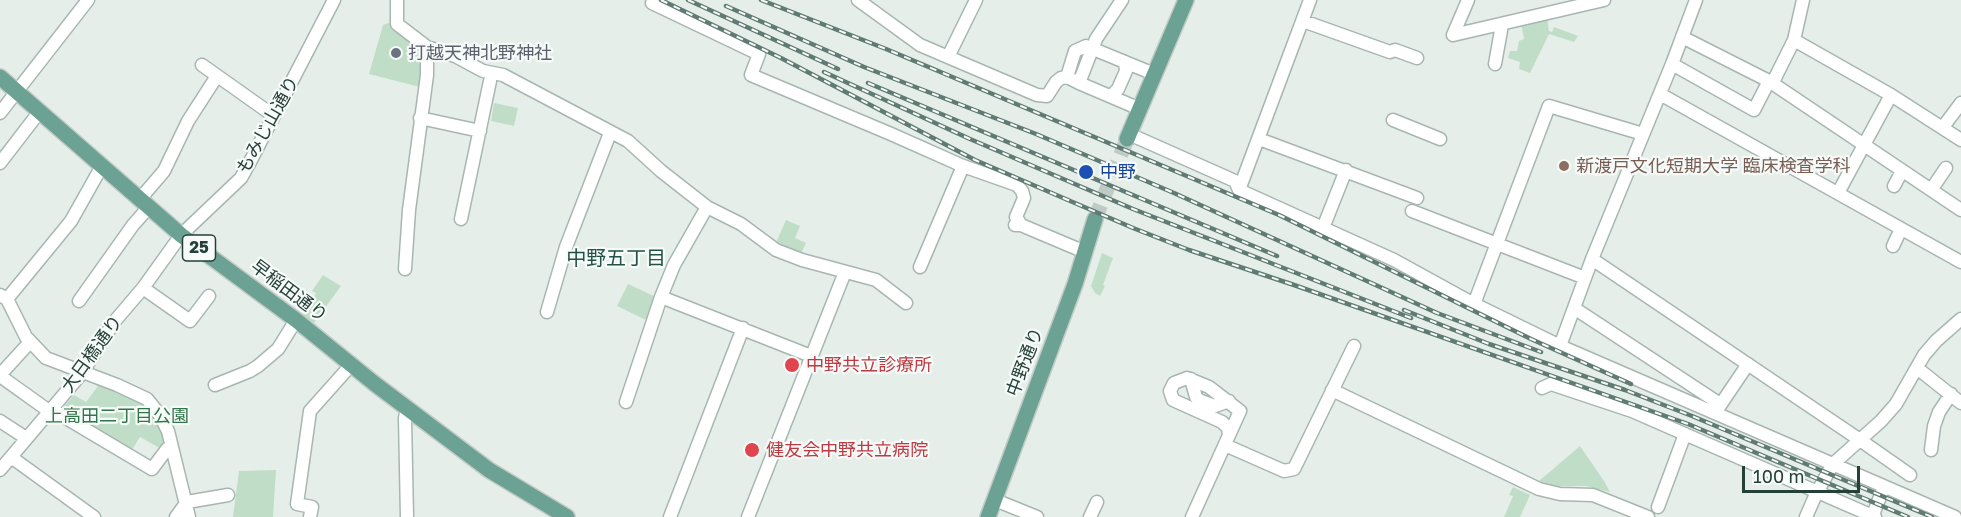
<!DOCTYPE html>
<meta charset="utf-8">
<style>
body{margin:0}
#map{position:relative;width:1961px;height:517px;overflow:hidden;background:#e6eeea;font-family:"Golos Text",sans-serif}
canvas{display:block}
.scale{position:absolute;left:1742px;top:466px;width:118px;height:27px;box-sizing:border-box;border:3px solid #254038;border-top:0;padding-left:8px;font-size:18px;line-height:21px;white-space:nowrap;color:#254038;-webkit-text-stroke:4px #f6faf8;paint-order:stroke}
</style>
<div id="map">
<canvas width="1961" height="517"></canvas>
<div class="scale">100 m</div>
</div>
<script>
const c = document.querySelector('canvas').getContext('2d');
c.lineJoin = 'round';
function paint(path, color) { c.fillStyle = color; c.fill(path, 'evenodd'); }
const shape = rows => new Path2D(rows.map(r => 'M' + r).join(''));
function stroke(path, color, width, dash) { c.strokeStyle = color; c.lineWidth = width; c.lineCap = dash ? 'butt' : 'round'; c.setLineDash(dash || []); c.stroke(path); }
function label(font, color, halo, rows, align = 'center') {
  c.font = font + ' "Golos Text","Noto Sans JP",sans-serif'; c.lineWidth = 4.5; c.setLineDash([]); c.textBaseline = 'middle'; c.strokeStyle = halo; c.fillStyle = color; for (const [text, x, y, turn = 0] of rows) {
    c.save(); c.translate(x, y); c.rotate((+turn || 0) * Math.PI / 180); c.textAlign = isNaN(turn) ? turn : align; if (halo) c.strokeText(text, 0, 0); c.fillText(text, 0, 0); c.restore();
  }
}
const green = shape([
 [1547,17,1549,31,1552,32,1554,27,1578,36,1574,42,1549,34,1530,73,1519,69,1520,62,1508,58,1510,51,1517,51,1519,41,1524,39,1521,23],
 [388,23,393,24,426,47,424,88,369,74,383,25],
 [494,103,518,108,514,126,491,121],
 [786,220,800,226,795,238,806,243,800,256,775,245],
 [1102,253,1113,258,1103,285,1105,286,1100,296,1095,293,1091,286],
 [323,275,341,286,314,323,303,315,316,293,312,291],
 [628,284,658,298,650,322,617,306],
 [101,382,145,401,169,443,163,450,140,437,130,453,60,411,74,395,86,402],
 [1580,446,1604,481,1610,492,1586,486,1555,486,1539,481],
 [276,470,273,517,233,517,239,471],
 [1513,487,1530,495,1520,517,1504,517,1513,496,1509,495]
]);
const majorTunnel = shape([
 [1095,219,1127,139]
]);
const minor = shape([
 [397,0,397,24,427,47,455,56,483,71,503,75,628,141,661,171,707,207,741,224,776,250,802,260,876,280,906,303],
 [858,0,920,45,1037,95,1047,96,1056,82,1061,78,1067,77,1079,83],
 [1122,0,1096,39,1079,83,1140,109],
 [652,3,759,54,751,75,891,134,963,166,1017,185,1022,191,1024,198,1016,217,1021,225],
 [1303,21,1390,52,1395,50,1417,58],
 [1453,35,1604,0],
 [1453,35,1468,0],
 [1682,37,1769,81,1961,210],
 [1794,40,1803,0],
 [948,57,976,0],
 [1495,64,1502,25],
 [1672,64,1754,110,1769,81],
 [202,65,274,116],
 [1067,77,1075,51,1086,46,1154,74],
 [1772,84,1794,40,1891,95,1961,140],
 [1660,94,1961,262],
 [1111,96,1118,89,1126,71,1125,62],
 [0,113,88,0],
 [420,118,480,131],
 [1393,120,1440,139],
 [1943,127,1961,103],
 [1129,134,1235,181,1239,190,1394,260,1474,304,1560,346,1955,517],
 [1259,139,1417,198],
 [0,163,40,111],
 [1894,186,1902,171],
 [1239,190,1310,0],
 [1931,190,1946,168],
 [1838,193,1891,95],
 [140,199,164,171,188,121,217,76],
 [1412,211,1585,278],
 [461,219,490,81],
 [1015,225,1021,225,1085,252],
 [1323,228,1346,170],
 [1893,246,1901,229],
 [1592,259,1860,440,1910,475],
 [920,267,963,166],
 [405,269,409,210,427,75,427,47],
 [143,288,190,321,209,296],
 [0,295,7,299,26,337,46,358,117,385,147,399,159,414,168,431,189,517],
 [661,297,811,356],
 [7,299,71,221,102,166],
 [79,301,133,225,149,207],
 [1474,304,1549,106,1643,134],
 [1574,308,1720,404],
 [547,312,566,247,610,133],
 [1560,346,1592,259,1672,64,1696,0],
 [1917,368,1961,403],
 [0,375,30,342],
 [0,376,49,411],
 [1191,379,1196,397,1199,400,1215,406,1229,401],
 [215,385,250,371,258,366,278,349,296,320],
 [1542,388,1551,384,1632,411,1875,517],
 [1332,390,1539,489,1560,494,1593,495,1648,517],
 [626,402,661,297,674,265,707,207],
 [51,409,152,469,167,449],
 [1717,410,1748,364],
 [0,421,26,438],
 [1225,445,1284,471,1294,469,1354,346],
 [1931,450,1934,426,1939,412,1951,394],
 [11,457,94,517],
 [0,470,82,373,114,322,143,288,181,235,241,178,251,160,334,0],
 [995,500,1037,517],
 [1658,507,1685,434],
 [176,517,187,502,228,495],
 [310,517,312,507,297,504,310,411,351,365],
 [407,517,405,418,407,408],
 [670,517,743,328],
 [748,517,845,272],
 [1090,517,1097,502],
 [1192,517,1240,411,1209,387,1187,378,1174,383,1170,391,1173,400,1222,422,1228,428,1229,435],
 [1806,517,1816,494,1833,464,1881,421,1896,404,1924,355,1936,341,1961,319],
 [1872,517,1884,487]
]);
const major = shape([
 [0,77,181,235,296,320,375,384,489,470,567,517],
 [1127,139,1186,0],
 [988,517,1075,284,1095,219]
]);
const rail = shape([
 [661,0,781,58,975,160,1133,228,1189,250,1294,285,1688,424,1908,517],
 [688,0,838,69],
 [761,0,886,49,1279,215,1531,339,1631,384],
 [726,6,864,67,1036,134,1174,193,1437,313,1541,352],
 [824,72,970,139,1133,209,1411,318],
 [868,83,1277,256],
 [1404,310,1489,344,1625,390,1692,416,1932,517]
]);
const markers = [
 [396,53,6,"#6b7280"],
 [1564,166,6,"#8d6e63"],
 [1086,172,8,"#1a4fb4"],
 [792,365,8,"#e0444e"],
 [752,450,8,"#e0444e"]
];
const shields = [
 [199,248,33]
];
const shieldNames = [
 ["25",199,248]
];
const worshipNames = [
 ["打越天神北野神社",408,53]
];
const streetNames = [
 ["もみじ山通り",268,125,-61],
 ["早稲田通り",289,291,37],
 ["大日橋通り",92,354,-54],
 ["中野通り",1025,362,-69]
];
const educationNames = [
 ["新渡戸文化短期大学 臨床検査学科",1576,166]
];
const transitNames = [
 ["中野",1100,172]
];
const healthNames = [
 ["中野共立診療所",806,365],
 ["健友会中野共立病院",766,450]
];
const parkNames = [
 ["上高田二丁目公園",117,416]
];
const neighbourhoodNames = [
 ["中野五丁目",616,259]
];
paint(green, '#c0dec7');
stroke(majorTunnel, '#bfcbc6', 15, [15, 8]);
stroke(minor, '#a8b6b1', 15);
stroke(major, '#c2cac7', 18);
stroke(minor, '#fff', 12);
stroke(major, '#6ca293', 15);
stroke(rail, '#607b73', 4.5);
stroke(rail, '#f6faf8', 2, [7]);
for (const [x, y, r, color] of markers) { const dot = new Path2D(); dot.arc(x, y, r, 0, 2 * Math.PI); c.fillStyle = color; c.fill(dot); stroke(dot, '#f6faf8', 2); }
for (const [x, y, w] of shields) { const box = new Path2D(); box.roundRect(x - w / 2, y - 13, w, 26, 4.5); c.fillStyle = '#f6faf8'; c.fill(box); stroke(box, '#254038', 1.5); }
label('bold 16px', '#254038', null, shieldNames);
label('18px', '#5b616d', '#f6faf8', worshipNames, 'left');
label('18px', '#254038', '#f6faf8', streetNames);
label('18px', '#785e54', '#f6faf8', educationNames, 'left');
label('18px', '#164399', '#f6faf8', transitNames, 'left');
label('18px', '#be3a42', '#f6faf8', healthNames, 'left');
label('18px', '#307649', '#f6faf8', parkNames);
label('20px', '#215245', '#f6faf8', neighbourhoodNames);
</script>
